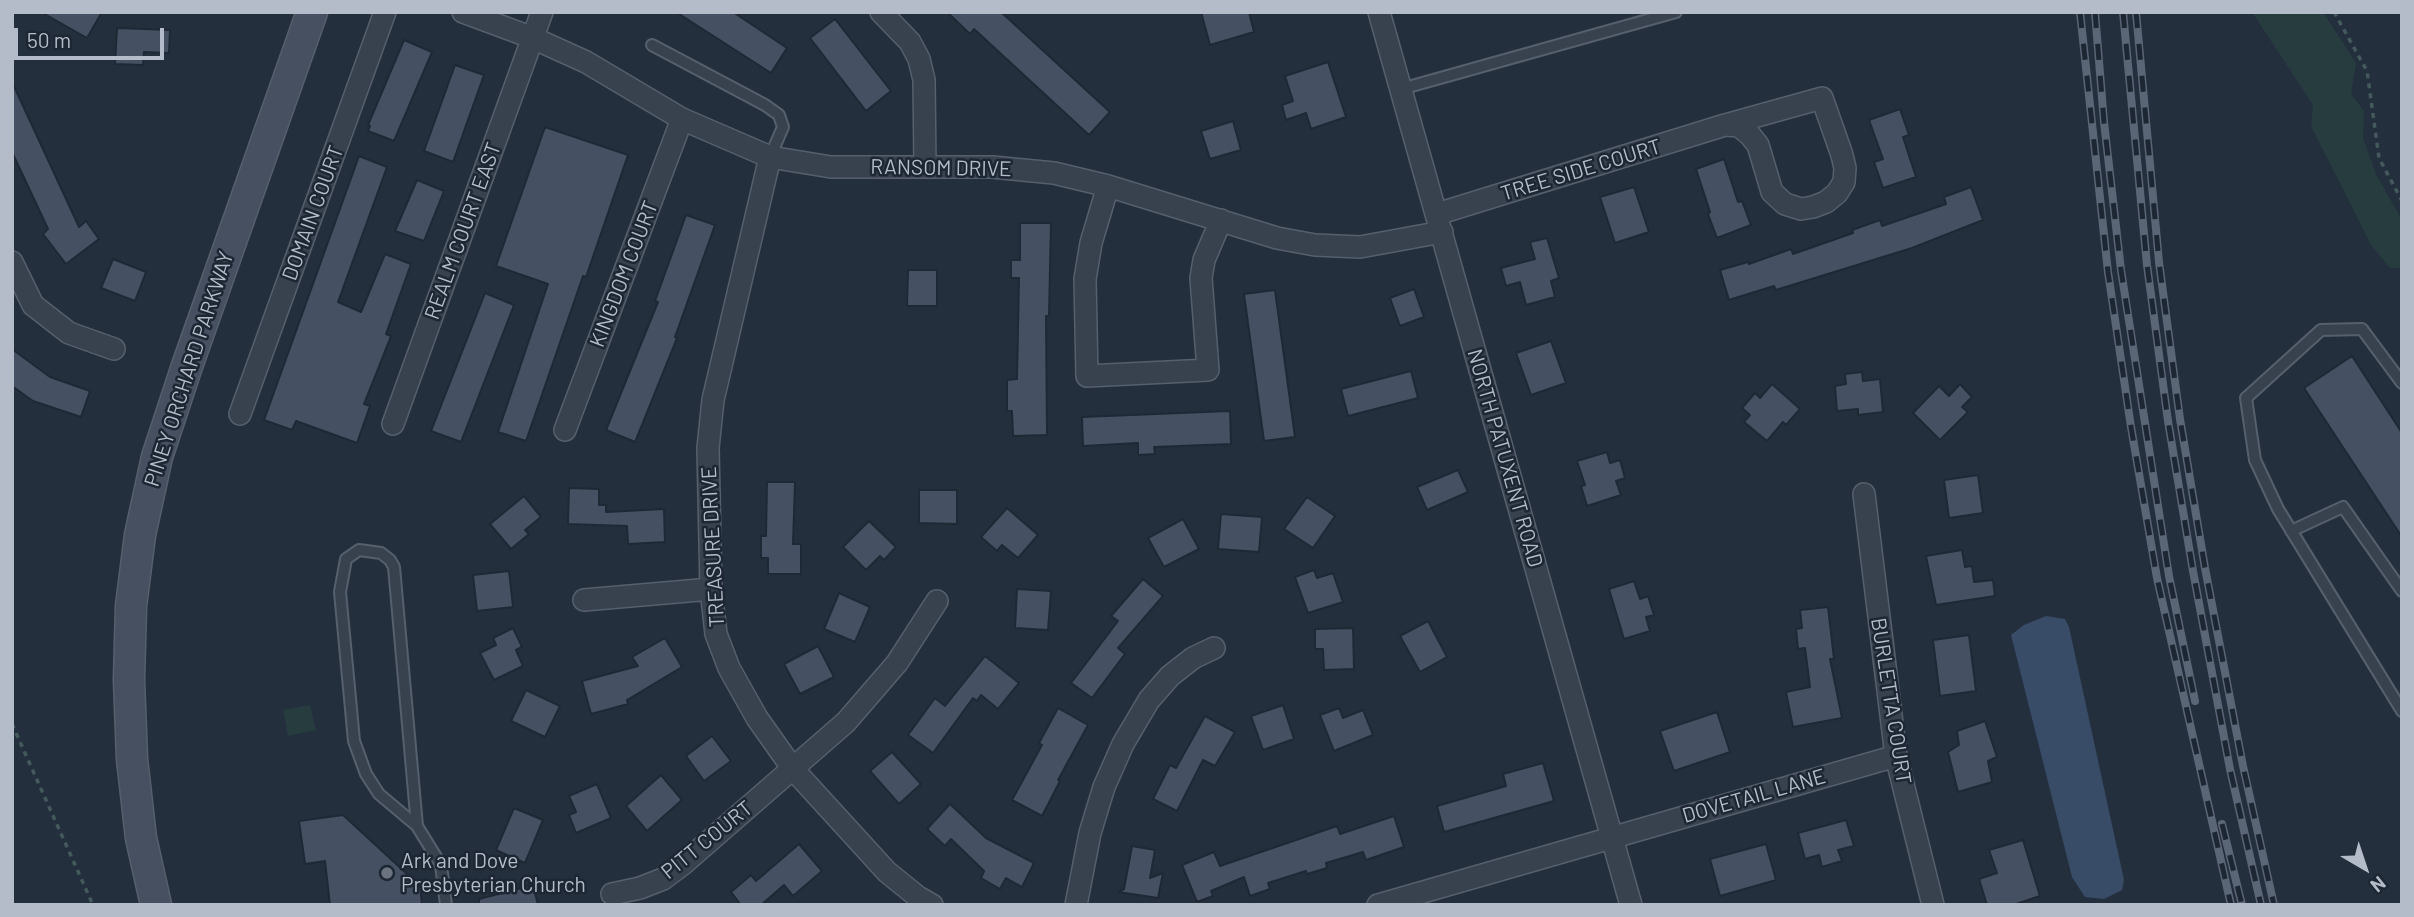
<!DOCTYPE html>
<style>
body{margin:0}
#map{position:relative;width:2414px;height:917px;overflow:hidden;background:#242f3e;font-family:Barlow,sans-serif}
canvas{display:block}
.frame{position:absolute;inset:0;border:14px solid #b4bcc9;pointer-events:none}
.north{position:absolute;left:2330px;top:833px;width:70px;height:70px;-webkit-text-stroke:5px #1d2633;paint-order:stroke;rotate:141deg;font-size:19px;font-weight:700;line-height:28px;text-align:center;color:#b4bcc9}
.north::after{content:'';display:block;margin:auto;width:24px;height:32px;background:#b4bcc9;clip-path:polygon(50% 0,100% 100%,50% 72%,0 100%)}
.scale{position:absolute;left:14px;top:28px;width:150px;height:32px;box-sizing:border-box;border:4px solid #b4bcc9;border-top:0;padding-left:9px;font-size:21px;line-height:24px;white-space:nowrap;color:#b4bcc9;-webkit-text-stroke:5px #1d2633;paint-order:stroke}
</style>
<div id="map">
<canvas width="2414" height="917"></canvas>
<div class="frame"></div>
<div class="north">N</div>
<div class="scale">50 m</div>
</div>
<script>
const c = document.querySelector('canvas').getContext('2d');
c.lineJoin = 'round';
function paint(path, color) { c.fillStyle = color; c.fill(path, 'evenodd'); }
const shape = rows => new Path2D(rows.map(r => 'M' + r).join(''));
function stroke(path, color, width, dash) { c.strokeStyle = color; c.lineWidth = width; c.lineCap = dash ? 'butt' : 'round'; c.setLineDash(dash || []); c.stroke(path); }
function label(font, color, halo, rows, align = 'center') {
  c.font = font + ' Barlow,sans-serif'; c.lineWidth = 5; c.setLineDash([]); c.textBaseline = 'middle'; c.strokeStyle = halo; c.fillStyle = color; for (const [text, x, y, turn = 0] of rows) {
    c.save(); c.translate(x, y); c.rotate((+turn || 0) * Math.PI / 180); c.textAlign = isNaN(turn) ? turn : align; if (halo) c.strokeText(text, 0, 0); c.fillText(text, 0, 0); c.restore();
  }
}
const green = shape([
 [2252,12,2323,12,2356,63,2351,94,2364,111,2363,138,2376,174,2402,220,2402,268,2390,268,2371,245,2311,126,2313,105],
 [310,705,316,730,288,736,283,710]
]);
const water = shape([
 [2046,616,2065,619,2069,627,2124,880,2122,890,2104,899,2085,897,2072,877,2011,635,2024,625]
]);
const building = shape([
 [41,12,102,12,87,38,41,12],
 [676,12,733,12,787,48,771,73,676,12],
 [947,12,1001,12,1110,112,1089,135,974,29,970,34,947,12],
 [1201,12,1249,12,1254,32,1210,45,1201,12],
 [835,19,891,91,866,111,810,38,835,19],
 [117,28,170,30,169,53,144,52,143,65,115,64,117,28],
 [404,40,432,52,394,141,368,131,370,126,368,125,404,40],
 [1328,62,1346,117,1311,129,1306,113,1286,120,1282,105,1293,101,1285,76,1328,62],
 [455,65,484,75,453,162,424,151,455,65],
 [12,82,79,227,86,221,99,239,66,264,43,234,48,229,12,152,12,82],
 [1900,109,1909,135,1903,137,1916,177,1883,188,1874,162,1883,159,1869,120,1900,109],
 [1233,121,1241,150,1210,159,1201,131,1233,121],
 [545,127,628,155,586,277,583,276,526,441,498,432,548,284,496,266,545,127],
 [359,156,387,167,338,302,361,312,385,254,411,264,386,334,391,336,364,404,370,406,357,443,296,421,292,430,264,420,359,156],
 [1724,159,1738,202,1742,201,1751,225,1717,238,1708,214,1710,212,1696,169,1724,159],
 [417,180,444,191,424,241,395,231,417,180],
 [1634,187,1649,232,1615,243,1600,197,1634,187],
 [1971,187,1983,220,1912,248,1776,290,1774,286,1729,300,1720,270,1748,262,1749,264,1791,249,1793,254,1853,233,1852,230,1880,220,1882,226,1946,204,1944,197,1971,187],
 [686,215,715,225,675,337,677,338,635,442,606,430,658,302,655,301,686,215],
 [1020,223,1051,223,1049,316,1046,316,1047,435,1013,436,1012,411,1007,411,1007,380,1017,379,1019,278,1011,278,1011,260,1020,260,1020,223],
 [1547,238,1559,278,1551,281,1555,297,1526,305,1520,282,1506,286,1501,268,1535,259,1530,242,1547,238],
 [113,259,146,272,135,301,101,288,113,259],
 [908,270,937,270,937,306,907,306,908,270],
 [1414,289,1424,317,1400,326,1390,298,1414,289],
 [1275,290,1295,437,1264,441,1244,294,1275,290],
 [485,293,514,305,461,442,431,431,485,293],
 [1551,341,1566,383,1531,395,1516,353,1551,341],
 [12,349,50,377,90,391,81,417,33,401,12,386,12,349],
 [2352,356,2402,433,2402,537,2304,388,2352,356],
 [1411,371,1418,398,1348,416,1341,389,1411,371],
 [1862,372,1863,381,1880,379,1883,412,1858,415,1858,409,1837,411,1835,386,1846,384,1845,374,1862,372],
 [1772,384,1800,409,1786,425,1783,422,1767,441,1744,422,1750,415,1742,408,1755,393,1760,398,1772,384],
 [1960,384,1972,397,1962,407,1968,412,1940,440,1913,413,1939,386,1949,396,1960,384],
 [1230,411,1231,444,1154,447,1155,454,1138,455,1138,443,1083,446,1082,417,1230,411],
 [1607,452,1610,463,1620,460,1625,478,1616,481,1621,495,1587,506,1581,486,1585,485,1577,461,1607,452],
 [1458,470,1468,492,1427,510,1417,487,1458,470],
 [1978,475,1983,513,1949,518,1944,480,1978,475],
 [767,482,795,482,793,544,801,544,801,574,768,574,768,558,761,558,761,536,766,536,767,482],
 [569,488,599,489,599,505,606,505,606,512,664,509,665,542,628,544,627,526,568,524,569,488],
 [919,490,957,490,957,524,919,523,919,490],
 [524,496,541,517,525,530,529,534,511,549,490,524,524,496],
 [1307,497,1335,516,1313,548,1284,529,1307,497],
 [1007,508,1038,535,1018,558,1002,545,997,551,981,537,1007,508],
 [1221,514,1262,517,1259,552,1218,549,1221,514],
 [1183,519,1199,549,1164,567,1148,538,1183,519],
 [869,521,896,547,884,560,880,556,866,570,843,547,869,521],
 [1962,550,1965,567,1972,566,1974,582,1993,580,1995,596,1936,605,1926,556,1962,550],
 [1314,570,1317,578,1333,573,1343,602,1308,613,1295,577,1314,570],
 [509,571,513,607,477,611,473,575,509,571],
 [1143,579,1163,596,1118,648,1125,654,1092,698,1071,683,1118,621,1111,616,1143,579],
 [1634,581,1640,599,1648,596,1654,615,1646,617,1650,631,1624,639,1609,589,1634,581],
 [1017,589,1051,591,1048,630,1015,628,1017,589],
 [839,593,870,607,855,642,824,629,839,593],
 [1828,607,1834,659,1830,659,1842,718,1793,727,1786,692,1810,687,1805,648,1798,649,1796,629,1802,628,1800,610,1828,607],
 [1428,621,1447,657,1420,672,1400,636,1428,621],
 [513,628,522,647,516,650,523,666,494,680,480,653,496,645,493,638,513,628],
 [1353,628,1354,669,1324,670,1323,649,1315,649,1315,629,1353,628],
 [1969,635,1976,691,1940,696,1933,640,1969,635],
 [665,638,682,667,627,700,628,704,591,714,582,681,638,666,632,657,665,638],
 [818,646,834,677,800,694,784,664,818,646],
 [985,656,1019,683,998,709,981,695,977,701,973,698,933,753,908,735,935,698,945,706,985,656],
 [526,690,560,706,545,737,511,721,526,690],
 [1283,705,1294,739,1263,750,1251,716,1283,705],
 [1058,708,1088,725,1058,780,1060,781,1042,816,1012,800,1042,745,1039,743,1058,708],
 [1339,708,1343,718,1363,710,1373,735,1334,751,1320,715,1339,708],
 [1717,712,1730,752,1674,771,1660,731,1717,712],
 [1205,716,1235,732,1215,766,1203,760,1177,811,1153,799,1170,765,1176,768,1205,716],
 [1985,721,1997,757,1988,761,1992,782,1958,792,1948,752,1959,745,1957,731,1985,721],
 [712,736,731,761,704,781,686,756,712,736],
 [892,752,921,784,899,804,870,771,892,752],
 [1543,763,1554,801,1444,832,1437,806,1506,786,1503,774,1543,763],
 [661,775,682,800,647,831,626,806,661,775],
 [597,784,611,818,576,833,569,815,576,812,569,796,597,784],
 [950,804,986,838,1034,863,1022,887,1006,878,1000,889,981,878,984,871,951,839,945,846,927,829,950,804],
 [514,808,543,820,525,863,496,850,514,808],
 [343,815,420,886,422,905,330,905,325,861,305,864,299,821,343,815],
 [1394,816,1404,847,1366,860,1363,852,1326,863,1327,868,1307,874,1306,871,1268,883,1270,889,1250,896,1244,877,1211,891,1213,896,1197,902,1182,865,1214,852,1220,866,1337,826,1340,834,1394,816],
 [1846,820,1854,846,1838,850,1842,861,1822,867,1819,855,1805,859,1798,833,1846,820],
 [2023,840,2040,896,2013,905,1987,905,1979,879,1997,873,1989,850,2023,840],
 [799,844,822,871,793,896,784,885,761,905,741,905,731,892,751,875,756,881,799,844],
 [1766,844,1776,880,1720,896,1710,859,1766,844],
 [1132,846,1155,850,1150,878,1163,873,1158,898,1118,892,1124,889,1132,846],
 [533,885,538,905,479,905,479,899,533,885]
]);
const path = shape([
 [2334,12,2367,71,2379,158,2402,201],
 [12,724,93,905]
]);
const lane = shape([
 [652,45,765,105,779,115,783,127,770,157],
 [1401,89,1676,12],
 [2402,383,2362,329,2321,330,2246,398,2255,460,2278,509,2402,711],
 [2291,531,2343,507,2402,591],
 [417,826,394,567,390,560,381,553,359,550,346,559,340,592,354,741,366,774,379,794,417,826,441,865,446,905]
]);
const street = shape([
 [463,12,533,38,586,62,682,119,770,157,831,167,992,167,1054,173,1108,186,1277,238,1315,245,1360,247,1442,232],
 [881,12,910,42,919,59,924,80,925,166],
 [1379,12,1631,905],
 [770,157,713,400,708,448,711,589,716,634,729,668,757,718,793,769,887,872,918,897,932,905],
 [1108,186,1091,243,1085,279,1087,376,1208,370,1201,278,1204,260,1221,220],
 [1437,214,1725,125,1739,126,1750,135,1758,145,1772,192,1785,204,1801,209,1813,207,1826,202,1837,193,1844,182,1845,168,1842,155,1822,98,1725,125],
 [12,262,33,305,69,333,114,349],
 [240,414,385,12],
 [393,424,542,12],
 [565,430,682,119],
 [1864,494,1896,756,1933,905],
 [584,600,711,589],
 [612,894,640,888,663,879,683,864,846,722,897,663,937,601],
 [1076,905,1090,833,1104,787,1123,744,1149,700,1170,676,1193,658,1214,648],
 [1378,905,1896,756]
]);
const secondary = shape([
 [156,905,141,838,132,759,129,680,131,606,140,535,157,457,187,366,312,12]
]);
const rail = shape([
 [2080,12,2108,272,2131,427,2157,578,2231,905],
 [2095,12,2104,122,2121,270,2169,576,2195,701],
 [2123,12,2147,265,2168,421,2193,571,2230,769,2261,905],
 [2136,12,2159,262,2180,419,2205,568,2243,766,2274,905],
 [2222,824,2242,905]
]);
const markers = [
 [387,873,7,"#6b7280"]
];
const streetNames = [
 ["RANSOM DRIVE",941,168,1],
 ["TREE SIDE COURT",1581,170,-17],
 ["DOMAIN COURT",313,213,-70],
 ["REALM COURT EAST",463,231,-70],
 ["KINGDOM COURT",624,274,-69],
 ["PINEY ORCHARD PARKWAY",189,369,-72],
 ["NORTH PATUXENT ROAD",1505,458,74],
 ["TREASURE DRIVE",713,547,-93],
 ["BURLETTA COURT",1891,701,81],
 ["DOVETAIL LANE",1754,796,-16],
 ["PITT COURT",707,840,-39]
];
const poiNames = [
 ["Ark and Dove",401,861],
 ["Presbyterian Church",401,885]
];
paint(green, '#263c3f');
paint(water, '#394c67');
paint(building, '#455162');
stroke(building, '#1f2835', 2);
stroke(lane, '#565f6c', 14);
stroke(street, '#565f6c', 24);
stroke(secondary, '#565f6c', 33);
stroke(path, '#44595c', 3.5, [5, 5]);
stroke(lane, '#38414e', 10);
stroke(street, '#38414e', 21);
stroke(secondary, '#465061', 30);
stroke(rail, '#5a6575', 8);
stroke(rail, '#1d2633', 5, [16]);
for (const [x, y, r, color] of markers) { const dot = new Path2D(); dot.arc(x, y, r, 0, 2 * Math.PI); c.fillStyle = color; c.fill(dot); stroke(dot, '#1d2633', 2.5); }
label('21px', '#b4bcc9', '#1d2633', streetNames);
label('21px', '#b4bcc9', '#1d2633', poiNames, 'left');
</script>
